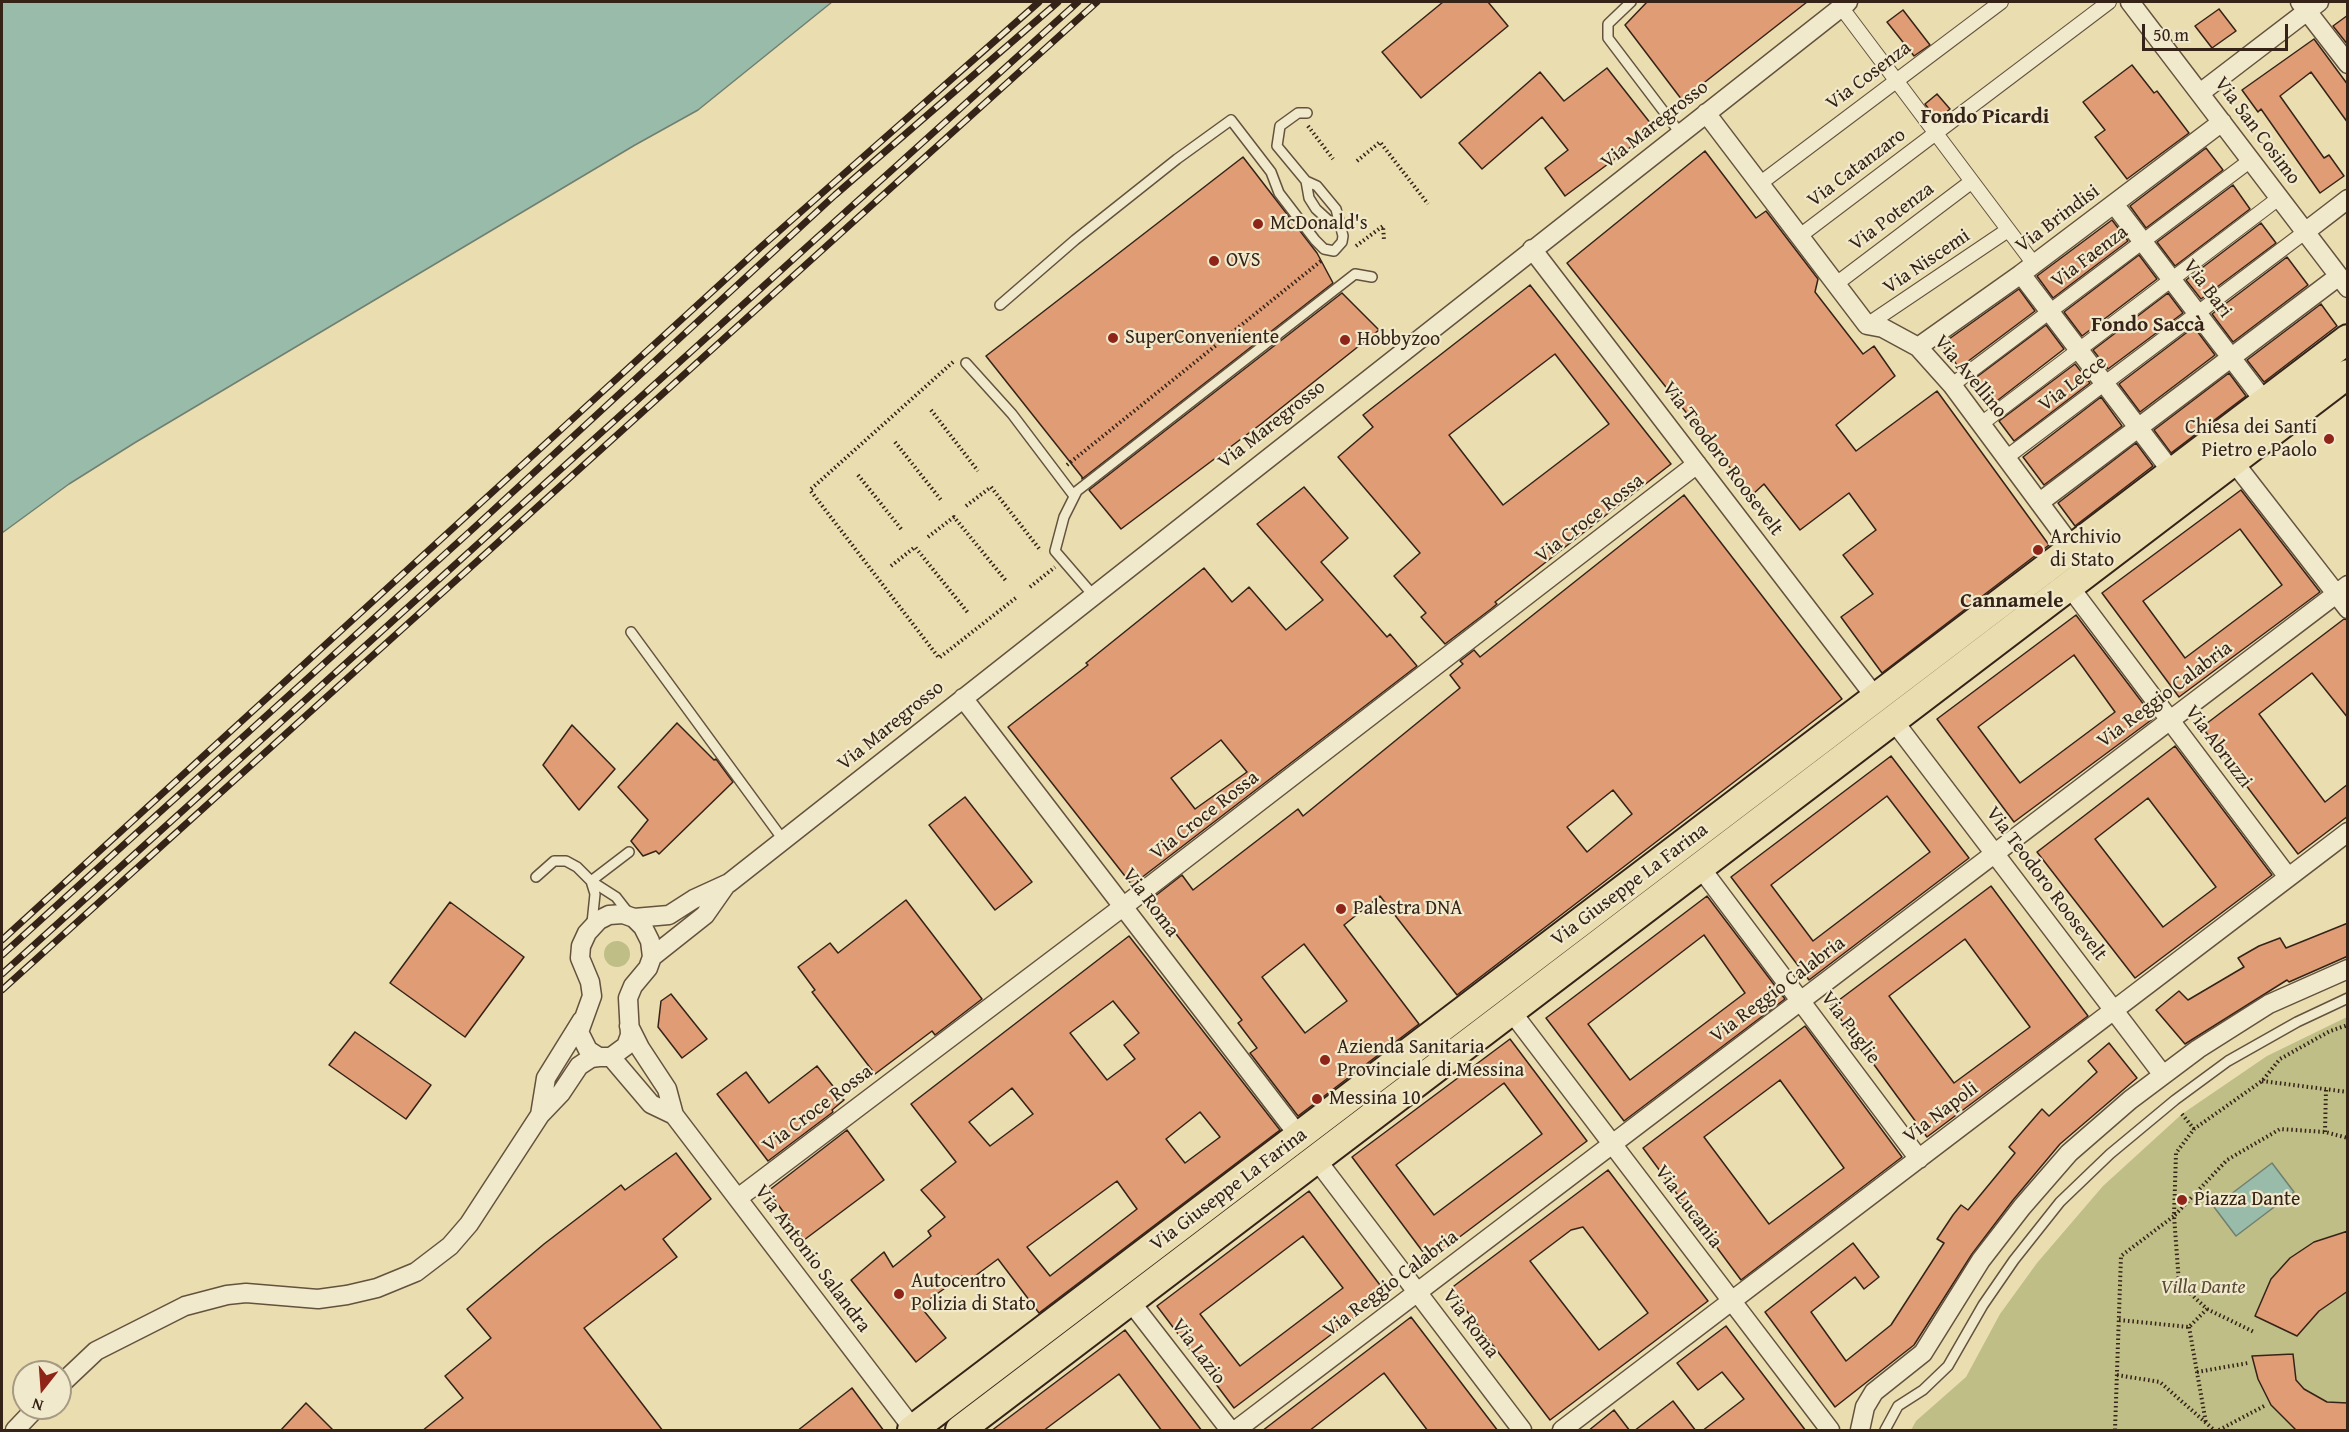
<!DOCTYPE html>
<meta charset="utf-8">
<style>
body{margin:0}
#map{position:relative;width:2349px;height:1432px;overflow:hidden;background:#eaddb0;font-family:"Gentium Book Plus",serif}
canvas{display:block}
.frame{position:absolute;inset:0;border:3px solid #362318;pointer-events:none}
.north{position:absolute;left:12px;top:1360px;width:60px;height:60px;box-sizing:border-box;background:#f1e9cc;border:2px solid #a69a84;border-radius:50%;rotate:197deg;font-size:16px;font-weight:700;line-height:24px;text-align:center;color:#362318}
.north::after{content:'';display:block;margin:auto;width:21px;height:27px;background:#8f2418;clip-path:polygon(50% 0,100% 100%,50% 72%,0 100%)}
.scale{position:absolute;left:2142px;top:24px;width:146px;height:27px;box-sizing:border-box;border:3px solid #362318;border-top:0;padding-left:8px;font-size:18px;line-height:21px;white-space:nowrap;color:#362318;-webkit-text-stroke:4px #f1e9cc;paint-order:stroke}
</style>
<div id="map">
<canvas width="2349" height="1432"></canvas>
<div class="frame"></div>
<div class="north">N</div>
<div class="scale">50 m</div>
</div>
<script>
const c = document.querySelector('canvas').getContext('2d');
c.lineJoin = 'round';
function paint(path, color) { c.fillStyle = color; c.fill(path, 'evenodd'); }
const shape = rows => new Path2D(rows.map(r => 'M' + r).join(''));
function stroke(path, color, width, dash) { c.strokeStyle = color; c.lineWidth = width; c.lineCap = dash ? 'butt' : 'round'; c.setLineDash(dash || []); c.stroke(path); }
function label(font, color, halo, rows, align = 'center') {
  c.font = font + ' "Gentium Book Plus",serif'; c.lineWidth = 4.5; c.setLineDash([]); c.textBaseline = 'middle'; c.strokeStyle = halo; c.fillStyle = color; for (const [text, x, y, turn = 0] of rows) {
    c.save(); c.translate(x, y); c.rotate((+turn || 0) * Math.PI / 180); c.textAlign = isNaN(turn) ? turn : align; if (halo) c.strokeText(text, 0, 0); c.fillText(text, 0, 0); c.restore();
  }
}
const green = shape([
 '604 954a13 13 0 1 1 26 0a13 13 0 1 1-26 0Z',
 [2347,1017,2347,1430,1911,1430,1916,1421,1966,1377,2000,1314,2037,1263,2103,1186,2182,1114,2267,1056]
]);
const water = shape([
 [2,2,832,2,698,110,635,145,136,442,69,484,2,533,2,2],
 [2272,1163,2294,1192,2236,1236,2214,1207,2272,1163]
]);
const building = shape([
 [1443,2,1488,2,1508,26,1421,98,1382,52,1443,2],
 [1647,2,1807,2,1682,100,1625,25,1647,2],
 [2219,9,2236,31,2212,48,2195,26,2219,9],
 [1903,10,1930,45,1914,56,1887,22,1903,10],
 [2348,15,2348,45,2333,26,2348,15],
 [2314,39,2348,85,2348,123,2311,72,2280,96,2324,158,2329,155,2344,176,2320,193,2261,109,2258,112,2242,90,2314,39],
 [2132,65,2154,93,2157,91,2189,133,2127,179,2095,137,2105,130,2083,102,2132,65],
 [1607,68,1655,129,1565,196,1545,168,1568,150,1542,117,1482,169,1459,143,1540,72,1564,101,1607,68],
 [1937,94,1950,109,1937,120,1925,104,1937,94],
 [2206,148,2223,170,2146,228,2130,206,2206,148],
 [1705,151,1756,218,1766,211,1818,279,1815,292,1863,354,1874,346,1895,376,1836,425,1856,451,1937,391,2049,545,1882,673,1841,617,1873,594,1843,555,1876,530,1849,493,1800,530,1764,484,1752,495,1567,263,1705,151],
 [1243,157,1317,253,1333,283,1082,479,1082,477,986,356,1243,157],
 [2233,185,2250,209,2175,266,2157,242,2233,185],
 [2112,220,2128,241,2053,298,2037,276,2112,220],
 [2261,223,2276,243,2201,299,2186,280,2261,223],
 [2139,255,2157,279,2082,336,2064,312,2139,255],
 [2287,257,2308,285,2233,342,2212,314,2287,257],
 [1530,285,1671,464,1495,602,1497,604,1491,609,1445,644,1421,617,1426,613,1394,576,1420,553,1338,457,1373,427,1363,415,1530,285],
 [1555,354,1609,424,1503,505,1449,435,1555,354],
 [2019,289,2035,311,1959,368,1942,344,2019,289],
 [1342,293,1379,330,1261,424,1121,529,1089,490,1342,293],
 [2168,293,2183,313,2108,369,2093,350,2168,293],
 [2321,304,2337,326,2264,382,2247,360,2321,304],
 [2046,325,2064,349,1989,407,1970,382,2046,325],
 [2194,327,2215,355,2140,412,2119,384,2194,327],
 [2075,364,2090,383,2014,441,1999,421,2075,364],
 [2229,373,2246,396,2171,453,2154,430,2229,373],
 [2101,397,2122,426,2044,485,2023,457,2101,397],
 [2136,443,2153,466,2075,526,2058,503,2136,443],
 [1304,487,1348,538,1321,562,1387,637,1390,634,1417,666,1132,885,1008,727,1088,665,1086,663,1204,568,1232,602,1249,587,1286,630,1323,600,1257,524,1304,487],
 [1221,740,1247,772,1195,809,1171,778,1221,740],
 [2241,490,2320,592,2179,697,2102,593,2241,490],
 [2240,529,2282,585,2185,658,2143,601,2240,529],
 [1684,495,1842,699,1457,995,1380,896,1344,925,1419,1024,1298,1116,1250,1053,1257,1048,1238,1023,1242,1020,1150,900,1182,875,1193,890,1298,809,1303,816,1460,688,1450,675,1463,664,1460,661,1474,650,1480,657,1684,495],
 [1613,790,1632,814,1587,852,1567,827,1613,790],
 [1304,944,1347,1001,1305,1033,1262,977,1304,944],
 [2076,615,2154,718,2014,822,1937,719,2076,615],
 [2074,655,2115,712,2020,783,1978,727,2074,655],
 [2344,619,2348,620,2348,718,2312,673,2259,714,2325,802,2348,784,2348,816,2298,854,2202,727,2344,619],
 [677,723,714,760,716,759,733,782,659,854,656,851,643,856,631,841,648,820,618,787,677,723],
 [572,725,615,769,579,810,543,765,572,725],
 [2175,746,2272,875,2135,978,2037,852,2175,746],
 [2148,798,2216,887,2163,927,2095,839,2148,798],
 [1891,756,1969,858,1809,980,1731,877,1891,756],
 [1887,796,1930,852,1813,941,1771,885,1887,796],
 [965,797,1032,882,995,910,929,825,965,797],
 [1991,886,2088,1016,1927,1137,1831,1006,1991,886],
 [1965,939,2030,1027,1954,1083,1889,996,1965,939],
 [1707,896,1785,999,1624,1121,1546,1018,1707,896],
 [1704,935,1745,993,1630,1080,1588,1024,1704,935],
 [906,900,982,999,935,1035,932,1031,875,1074,812,992,815,990,798,967,830,943,838,953,906,900],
 [450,902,524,957,465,1037,390,983,450,902],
 [2348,923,2348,956,2289,982,2287,980,2185,1044,2156,1010,2179,991,2188,1000,2244,967,2238,958,2259,946,2280,938,2286,948,2348,923],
 [1129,936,1280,1130,1039,1313,998,1259,967,1282,962,1276,920,1306,946,1338,916,1362,851,1280,884,1252,893,1267,931,1236,928,1231,945,1217,921,1190,956,1162,911,1104,1129,936],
 [1113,1001,1139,1033,1124,1045,1135,1059,1107,1080,1070,1033,1113,1001],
 [1012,1088,1033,1114,990,1146,969,1122,1012,1088],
 [1200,1112,1220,1137,1185,1163,1166,1139,1200,1112],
 [1117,1181,1137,1209,1050,1276,1027,1247,1117,1181],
 [671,994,707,1039,682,1058,658,1027,661,1001,671,994],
 [1805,1026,1902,1157,1741,1280,1643,1148,1805,1026],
 [1780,1080,1844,1168,1769,1224,1704,1137,1780,1080],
 [355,1032,431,1085,406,1119,329,1065,355,1032],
 [1510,1039,1587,1141,1429,1260,1352,1157,1510,1039],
 [1504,1083,1542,1134,1434,1215,1396,1165,1504,1083],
 [2109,1043,2137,1078,2060,1144,2013,1200,1972,1254,1914,1345,1835,1407,1765,1312,1853,1243,1879,1277,1864,1289,1855,1277,1811,1312,1846,1361,1891,1325,1944,1243,1937,1239,1953,1215,1961,1205,1968,1210,2015,1153,2009,1147,2042,1109,2049,1116,2097,1072,2088,1061,2109,1043],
 [817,1066,844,1100,832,1110,833,1112,768,1161,717,1094,746,1072,769,1103,817,1066],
 [847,1130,884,1180,804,1240,768,1191,847,1130],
 [676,1153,711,1199,663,1239,677,1257,584,1328,663,1431,422,1431,463,1398,445,1376,491,1338,467,1309,544,1244,621,1185,625,1190,676,1153],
 [1608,1170,1708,1301,1550,1420,1450,1289,1608,1170],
 [1583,1227,1648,1313,1599,1350,1530,1261,1571,1230,1583,1227],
 [1309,1191,1386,1293,1234,1408,1157,1306,1309,1191],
 [1303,1236,1343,1288,1240,1366,1200,1314,1303,1236],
 [2348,1231,2348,1291,2319,1311,2297,1336,2255,1316,2271,1279,2290,1258,2314,1242,2348,1231],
 [1411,1317,1498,1431,1428,1431,1384,1373,1309,1431,1262,1431,1411,1317],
 [1726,1326,1806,1431,1702,1431,1744,1399,1722,1372,1698,1390,1677,1363,1726,1326],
 [1125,1330,1202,1431,1162,1431,1119,1374,1043,1431,991,1431,1125,1330],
 [2293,1354,2296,1380,2304,1389,2327,1402,2348,1403,2348,1431,2297,1431,2271,1405,2258,1379,2252,1356,2293,1354],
 [852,1388,884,1431,797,1431,852,1388],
 [1673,1401,1696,1431,1634,1431,1673,1401],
 [306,1403,334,1431,280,1431,306,1403],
 [1614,1410,1630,1431,1588,1431,1614,1410]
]);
const path = shape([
 [1308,126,1333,159],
 [1357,161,1380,142,1428,204],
 [1356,246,1383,226,1384,240],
 [953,362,810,490,939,658,1017,597],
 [931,410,978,471],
 [895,442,941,500],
 [1067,465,1321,261],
 [858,475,902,530],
 [966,506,991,487,1041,551],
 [928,537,954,517,1007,582],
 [891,566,915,547,969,614],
 [1030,587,1055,567],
 [2262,1081,2348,1092],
 [2182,1114,2194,1129],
 [2325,1132,2326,1089],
 [2207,1309,2254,1332],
 [2119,1320,2189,1327,2207,1309,2179,1283,2174,1216,2227,1160,2280,1129,2325,1132,2348,1138],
 [2189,1327,2206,1423],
 [2197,1372,2248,1363],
 [2117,1375,2160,1382,2214,1430],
 [2115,1430,2121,1256,2174,1216,2176,1153,2194,1129,2262,1081,2280,1059,2330,1031,2348,1025],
 [2219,1430,2266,1405]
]);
const service = shape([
 [1631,2,1608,24,1608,38,1680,133],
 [1306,181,1309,198,1316,209,1328,220,1339,223],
 [1000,305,1075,240,1177,159,1231,120,1271,172,1279,193,1315,240,1324,249,1334,251,1342,242,1343,236,1336,209,1317,186,1306,181,1277,146,1280,126,1298,113,1307,113],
 [966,363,1012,414,1074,496],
 [1093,595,1055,551,1064,517,1077,491,1355,274,1372,277],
 [631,632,784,841],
 [629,852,591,881,616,897,630,915],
 [536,877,554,861,566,861,577,867,591,881,595,894,592,923],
 [1885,1430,1898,1406,1923,1390,1948,1366,1983,1305,2014,1260,2060,1202,2110,1154,2175,1100,2228,1061,2297,1022,2348,998]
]);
const pedestrian = shape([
 [1841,7,2034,264],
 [1762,182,2001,2],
 [1801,235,2109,2],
 [1836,284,1971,182],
 [1867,325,2008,230],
 [1952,385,2251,160],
 [1981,424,2279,198],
 [2007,457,2305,232]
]);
const minor = shape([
 [2130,2,2348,288],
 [2300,2,2348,64],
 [2200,93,2319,2],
 [1706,113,1867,325,1883,328,1918,347,1952,385,2073,548],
 [2114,204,2265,402],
 [2305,232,2348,199],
 [1532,249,1876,698],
 [2021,274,2172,472],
 [1918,347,2021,274,2222,122],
 [2233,461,2348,609],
 [2040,502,2339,276],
 [2069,586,2288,877],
 [963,698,1299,1136],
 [1893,720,2163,1075],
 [1700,867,1919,1159],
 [623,914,634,918,643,927,650,941,652,957,648,968,633,986,628,998,630,1035,626,1046,611,1057,599,1057,588,1050,579,1032,592,996,590,982,580,958,581,946,587,933,599,920,609,915,623,914],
 [634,918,669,915,694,899,729,883,1848,2],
 [652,957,705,915,726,885],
 [1511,1011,1830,1430],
 [629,1026,640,1048,667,1089,674,1115,914,1430],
 [611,1057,651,1104,674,1115],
 [540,1115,546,1078,582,1020],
 [1316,1159,1522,1430],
 [738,1198,1124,906,1697,464],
 [1130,1301,1230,1430],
 [60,1385,96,1351,185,1306,227,1295,246,1293,318,1299,347,1295,377,1288,416,1272,450,1246,469,1224,540,1115,561,1093,579,1066,591,1058,599,1057],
 [15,1430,36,1408],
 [1236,1430,2348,585],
 [1562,1430,2348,832],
 [1860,1430,1865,1407,1874,1392,1923,1353,1981,1260,2022,1207,2069,1153,2130,1100,2198,1049,2269,1004,2348,969]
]);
const primary = shape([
 [912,1430,2348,339],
 [960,1430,2348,374]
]);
const rail = shape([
 [2,940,762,246,1039,2],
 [2,955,476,526,835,195,1058,2],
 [2,974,1078,2],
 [2,990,1097,2]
]);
const markers = [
 [1258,224,6,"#8f2418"],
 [1214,261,6,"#8f2418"],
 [1113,338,6,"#8f2418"],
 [1345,340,6,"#8f2418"],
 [2329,439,6,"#8f2418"],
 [2038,550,6,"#8f2418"],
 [1341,909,6,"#8f2418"],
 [1325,1060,6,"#8f2418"],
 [1317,1099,6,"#8f2418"],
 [2182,1200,6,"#8f2418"],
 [899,1294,6,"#8f2418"]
];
const streetNames = [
 ["Via Cosenza",1869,76,-37],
 ["Via Maregrosso",1655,125,-38],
 ["Via San Cosimo",2257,131,53],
 ["Via Catanzaro",1857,168,-37],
 ["Via Potenza",1892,217,-37],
 ["Via Brindisi",2058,219,-37],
 ["Via Faenza",2090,257,-37],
 ["Via Niscemi",1927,262,-34],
 ["Via Bari",2207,289,53],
 ["Via Avellino",1970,377,50],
 ["Via Lecce",2073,384,-37],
 ["Via Maregrosso",1272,425,-38],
 ["Via Teodoro Roosevelt",1722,459,53],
 ["Via Croce Rossa",1590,519,-38],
 ["Via Reggio Calabria",2165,695,-37],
 ["Via Maregrosso",891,726,-39],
 ["Via Abruzzi",2218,747,53],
 ["Via Croce Rossa",1205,816,-38],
 ["Via Teodoro Roosevelt",2046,884,53],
 ["Via Giuseppe La Farina",1630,885,-37],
 ["Via Roma",1150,903,53],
 ["Via Reggio Calabria",1778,990,-37],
 ["Via Puglie",1850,1028,53],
 ["Via Croce Rossa",818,1109,-37],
 ["Via Napoli",1941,1113,-37],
 ["Via Giuseppe La Farina",1229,1190,-37],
 ["Via Lucania",1688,1207,53],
 ["Via Antonio Salandra",812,1259,53],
 ["Via Reggio Calabria",1391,1284,-37],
 ["Via Roma",1470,1324,53],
 ["Via Lazio",1198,1352,53]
];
const poiNames = [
 ["McDonald's",1270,224],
 ["OVS",1226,261],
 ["SuperConveniente",1125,338],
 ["Hobbyzoo",1357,340],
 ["Chiesa dei Santi",2317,428,"right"],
 ["Pietro e Paolo",2317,451,"right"],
 ["Archivio",2050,538],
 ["di Stato",2050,561],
 ["Palestra DNA",1353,909],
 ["Azienda Sanitaria",1337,1048],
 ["Provinciale di Messina",1337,1071],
 ["Messina 10",1329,1099],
 ["Piazza Dante",2194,1200],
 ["Autocentro",911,1282],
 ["Polizia di Stato",911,1305]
];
const parkNames = [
 ["Villa Dante",2203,1288]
];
const neighbourhoodNames = [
 ["Fondo Picardi",1985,118],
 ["Fondo Saccà",2148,326],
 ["Cannamele",2012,602]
];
paint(green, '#bfbe86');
paint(water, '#98bca9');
stroke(water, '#717f6f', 1.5);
paint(building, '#df9c75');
stroke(building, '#362318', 1.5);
stroke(service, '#63523e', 12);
stroke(pedestrian, '#63523e', 16);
stroke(minor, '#63523e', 21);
stroke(primary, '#362318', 32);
stroke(path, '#362318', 4, [1.5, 3]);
stroke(service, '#f1e9cc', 9);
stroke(pedestrian, '#f1e9cc', 14);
stroke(minor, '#f1e9cc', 18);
stroke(primary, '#eaddb0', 28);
stroke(rail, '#362318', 7);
stroke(rail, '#f1e9cc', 4.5, [14]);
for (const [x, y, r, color] of markers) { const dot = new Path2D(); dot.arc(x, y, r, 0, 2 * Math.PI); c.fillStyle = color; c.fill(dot); stroke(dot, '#f1e9cc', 2); }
label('20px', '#362318', '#f1e9cc', streetNames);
label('20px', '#362318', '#f1e9cc', poiNames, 'left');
label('italic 20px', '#584a34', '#f1e9cc', parkNames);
label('bold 21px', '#362318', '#f1e9cc', neighbourhoodNames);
</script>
